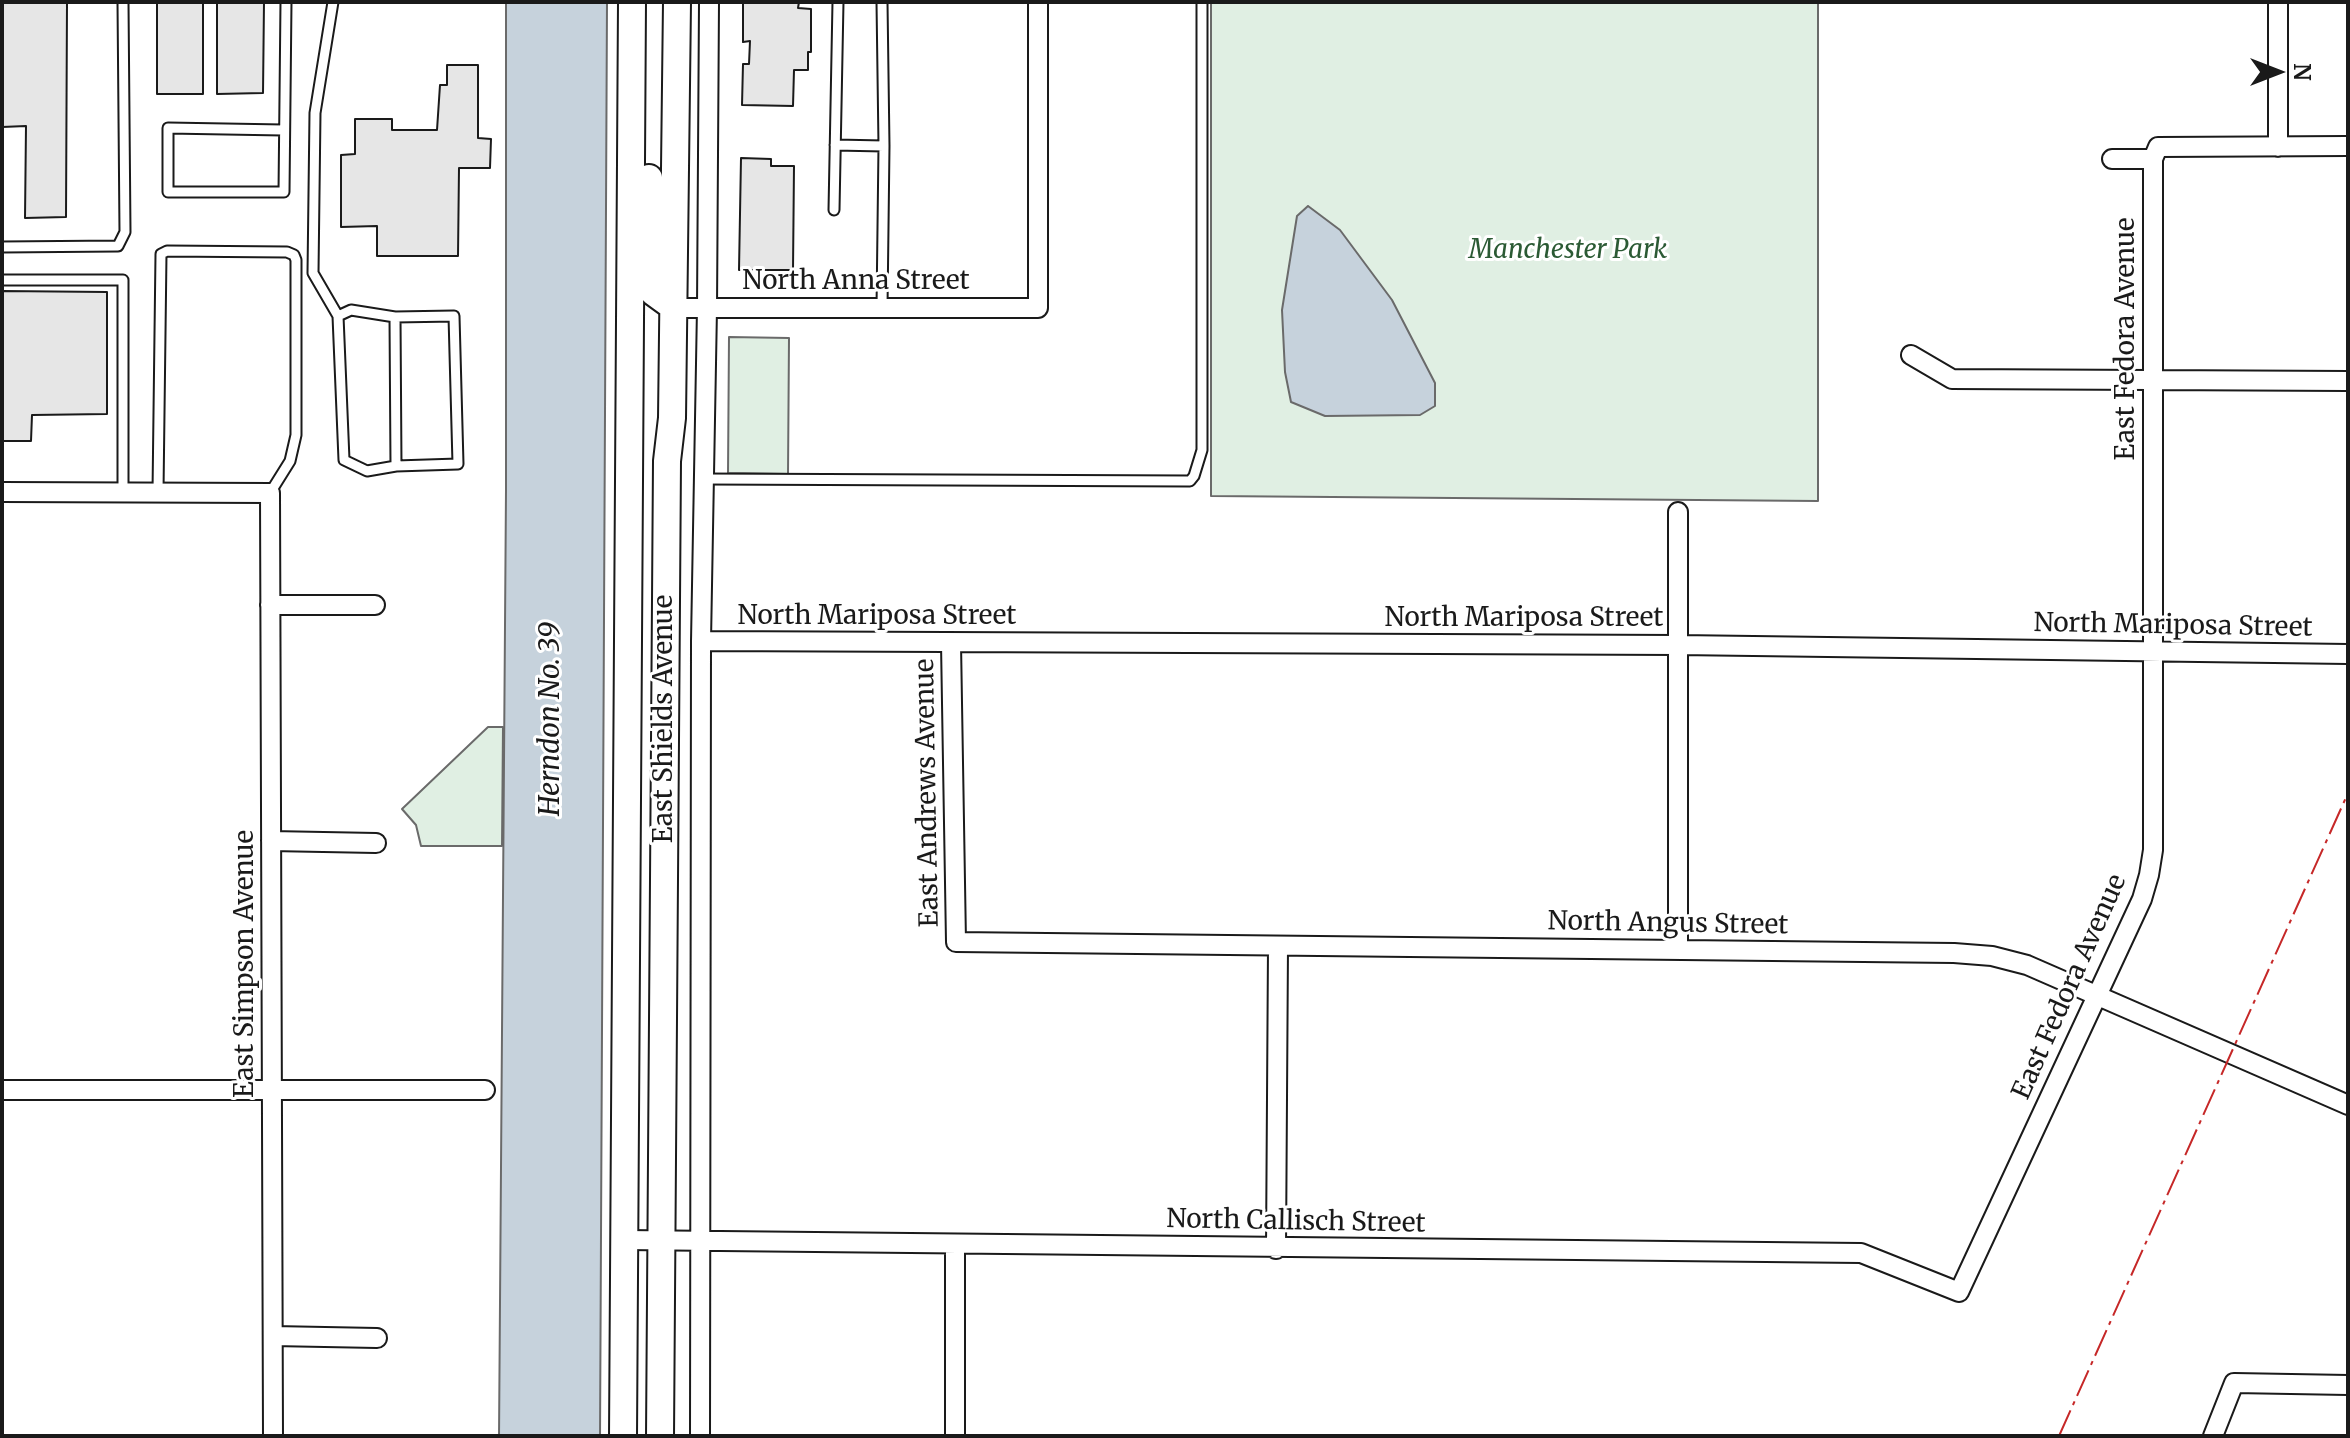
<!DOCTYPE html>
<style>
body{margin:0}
#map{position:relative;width:2350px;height:1438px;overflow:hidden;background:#fff;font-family:Merriweather,serif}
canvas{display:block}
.frame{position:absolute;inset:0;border:4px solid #1a1a1a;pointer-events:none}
.north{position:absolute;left:2238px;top:32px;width:80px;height:80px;-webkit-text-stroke:6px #fff;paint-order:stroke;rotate:90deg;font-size:22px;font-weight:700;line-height:32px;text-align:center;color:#1a1a1a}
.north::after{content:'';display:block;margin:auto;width:28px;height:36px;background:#1a1a1a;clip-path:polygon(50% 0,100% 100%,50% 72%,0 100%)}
</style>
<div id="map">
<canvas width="2350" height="1438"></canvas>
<div class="frame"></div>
<div class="north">N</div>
</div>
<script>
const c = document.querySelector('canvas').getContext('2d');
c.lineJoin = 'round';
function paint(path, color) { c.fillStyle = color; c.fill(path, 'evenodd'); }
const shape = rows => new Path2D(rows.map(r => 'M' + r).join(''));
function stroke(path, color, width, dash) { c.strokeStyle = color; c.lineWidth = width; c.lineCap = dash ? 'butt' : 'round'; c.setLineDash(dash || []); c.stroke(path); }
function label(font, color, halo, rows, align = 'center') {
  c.font = font + ' Merriweather,serif'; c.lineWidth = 6; c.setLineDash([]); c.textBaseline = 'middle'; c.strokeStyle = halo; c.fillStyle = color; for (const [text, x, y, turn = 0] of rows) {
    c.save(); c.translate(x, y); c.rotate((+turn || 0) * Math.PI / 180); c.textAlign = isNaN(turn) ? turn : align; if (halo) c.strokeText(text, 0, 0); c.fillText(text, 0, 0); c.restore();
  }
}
const green = shape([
 [1211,2,1818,2,1818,501,1211,496,1211,2],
 [729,337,789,338,788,474,728,473,729,337],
 [488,727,503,727,502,846,421,846,416,825,402,809,488,727]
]);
const water = shape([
 [506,2,607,2,600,1436,499,1436,506,490,506,2],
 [1308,206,1340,230,1392,300,1435,383,1435,406,1420,415,1325,416,1291,402,1285,372,1282,310,1297,216,1308,206]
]);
const building = shape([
 [2,2,67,2,66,217,25,218,26,126,2,127,2,2],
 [157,2,203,2,203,94,157,94,157,2],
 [217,2,264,2,263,93,217,94,217,2],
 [743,2,799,2,798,8,811,9,811,52,808,52,808,70,794,70,793,106,742,105,743,64,749,64,750,41,743,42,743,2],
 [447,65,478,65,478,138,491,139,490,168,459,168,458,256,377,256,377,226,341,227,341,155,355,154,355,119,392,119,392,130,437,130,440,85,447,85,447,65],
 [741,158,771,159,771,166,794,166,793,270,739,270,741,158],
 [2,291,107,292,107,414,32,415,31,441,2,441,2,291]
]);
const lane = shape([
 [333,2,315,113,313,273,338,316,344,460,367,471,396,466,395,317,351,310,338,316],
 [882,2,884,146,882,308],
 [283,130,168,128,168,192,284,192,286,2],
 [835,145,884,146],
 [834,210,838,2],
 [2,247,118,246,125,232,123,2],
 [2,280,123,280,123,492],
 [395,317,454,316,458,464,396,466],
 [704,479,1190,481,1194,476,1202,450,1202,2],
 [158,492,161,254,167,251,287,252,294,255,296,260,296,435,290,461,270,493]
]);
const street = shape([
 [2278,2,2278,147],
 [2112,159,2153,159,2158,147,2348,146],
 [675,308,1038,308,1038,2],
 [1911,355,1952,379,2348,381],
 [2,492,270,493,273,1436],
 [270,605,375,605],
 [701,641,1679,645,2348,654],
 [951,643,956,942,1954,953,1992,956,2027,965,2348,1105],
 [271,841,376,843],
 [1678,950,1678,512],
 [2,1090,485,1090],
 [625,1240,1861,1253,1959,1292,2142,899,2149,875,2153,850,2153,159],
 [955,1244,955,1436],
 [1276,1249,1278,947],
 [273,1336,377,1338],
 [700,1436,701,641,707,308,709,2],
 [2213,1436,2234,1383,2348,1385]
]);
const secondary = shape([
 [649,178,650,280,653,292,675,308],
 [623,1436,632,2],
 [660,1436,667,461,672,418,677,2]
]);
const power = shape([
 [2059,1436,2348,793]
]);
const parkNames = [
 ["Manchester Park",1568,251]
];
const streetNames = [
 ["North Anna Street",856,282],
 ["East Fedora Avenue",2127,339,-90],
 ["North Mariposa Street",877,617],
 ["North Mariposa Street",1524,619],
 ["North Mariposa Street",2173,626,1],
 ["East Shields Avenue",665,719,-90],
 ["East Andrews Avenue",928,793,-91],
 ["North Angus Street",1668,924,1],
 ["East Simpson Avenue",246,964,-90],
 ["East Fedora Avenue",2070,987,-66],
 ["North Callisch Street",1296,1222,1]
];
const waterNames = [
 ["Herndon No. 39",551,719,-90]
];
paint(green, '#e0efe3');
stroke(green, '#6a6a6a', 2);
paint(water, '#c6d2dc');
stroke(water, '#6a6a6a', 2);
paint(building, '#e6e6e6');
stroke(building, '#1a1a1a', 2);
stroke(lane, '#1a1a1a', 13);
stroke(street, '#1a1a1a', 22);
stroke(secondary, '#1a1a1a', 30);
stroke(lane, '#fff', 9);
stroke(street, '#fff', 18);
stroke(secondary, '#fff', 26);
stroke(power, '#c62828', 2, [28, 6, 4, 6]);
label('italic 26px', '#2b5a34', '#fff', parkNames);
label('26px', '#1a1a1a', '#fff', streetNames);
label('italic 28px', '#1a1a1a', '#fff', waterNames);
</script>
